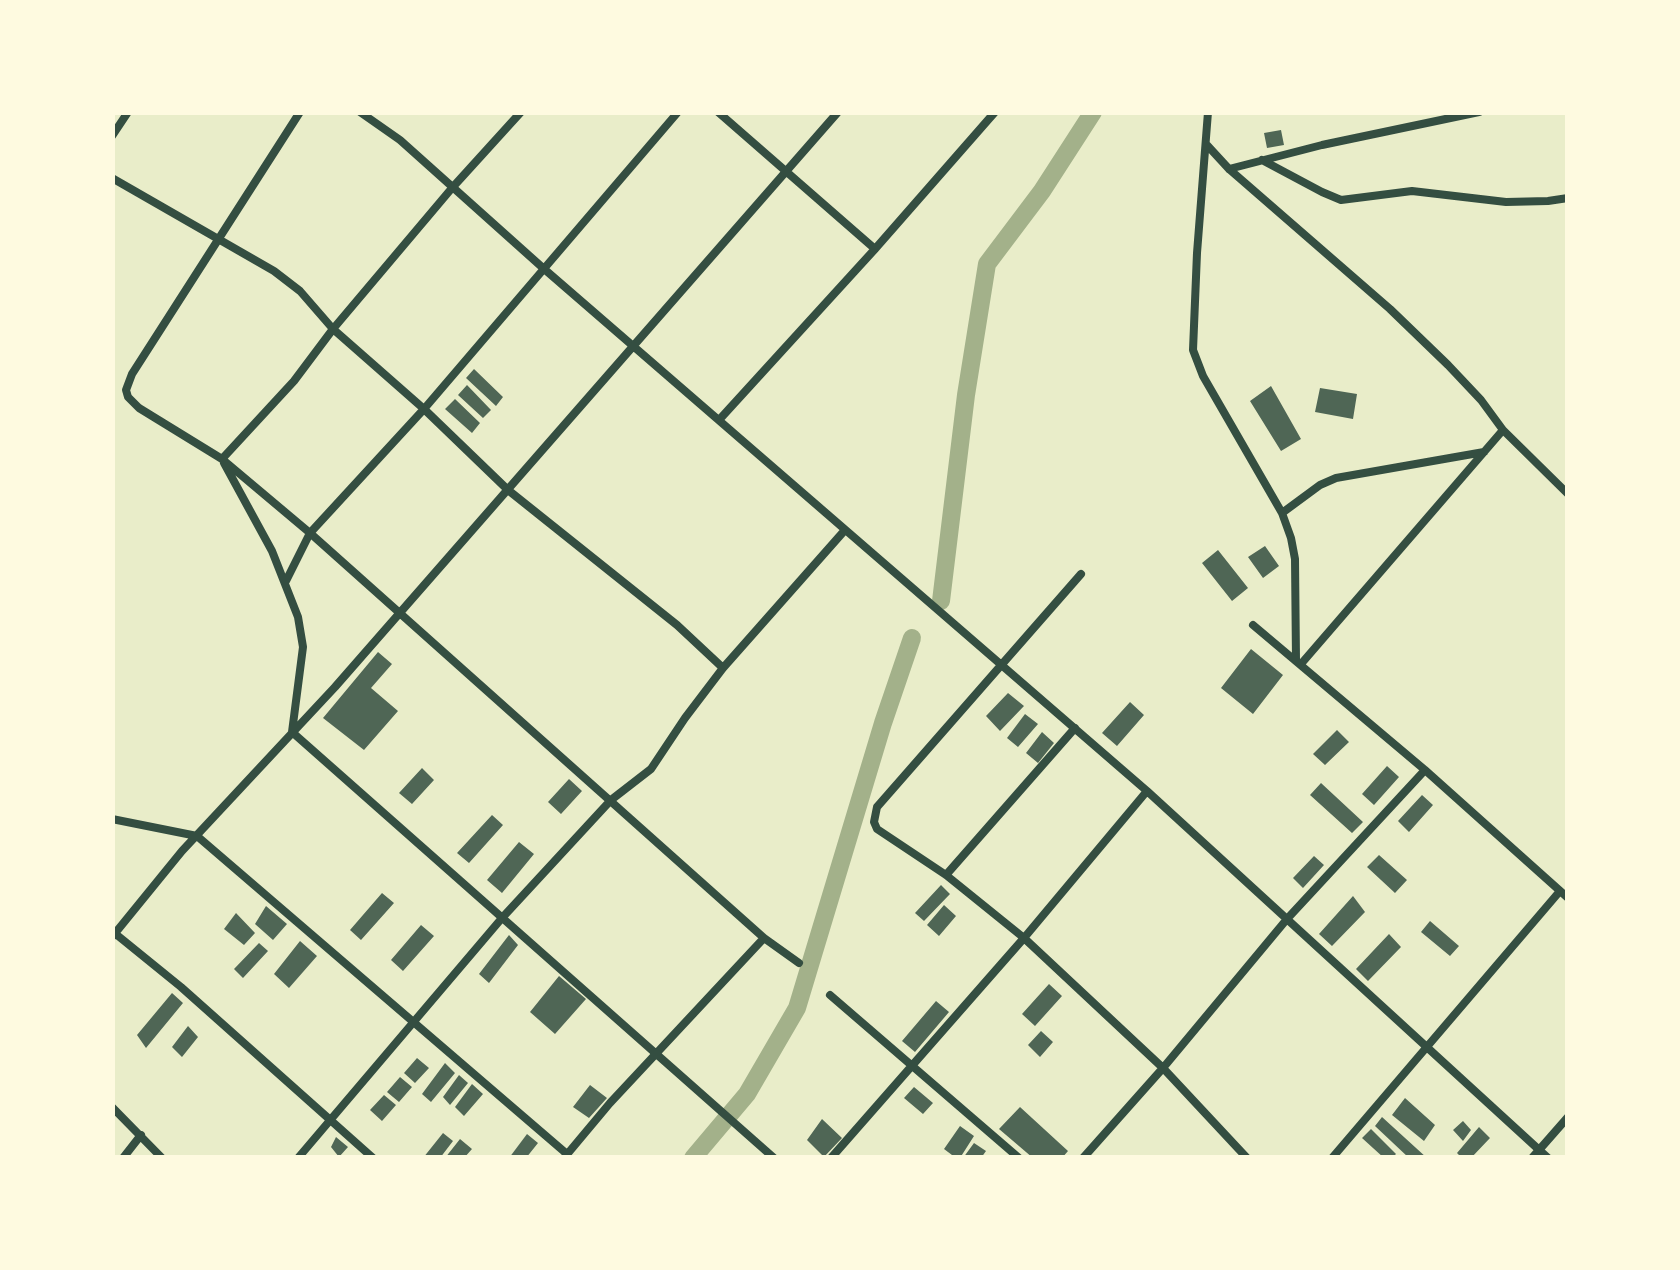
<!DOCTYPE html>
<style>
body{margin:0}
#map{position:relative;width:1680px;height:1270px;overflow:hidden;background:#e9edc9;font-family:"Space Grotesk",sans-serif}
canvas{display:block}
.frame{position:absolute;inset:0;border:115px solid #fefae0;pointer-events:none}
</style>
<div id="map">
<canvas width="1680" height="1270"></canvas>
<div class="frame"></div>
</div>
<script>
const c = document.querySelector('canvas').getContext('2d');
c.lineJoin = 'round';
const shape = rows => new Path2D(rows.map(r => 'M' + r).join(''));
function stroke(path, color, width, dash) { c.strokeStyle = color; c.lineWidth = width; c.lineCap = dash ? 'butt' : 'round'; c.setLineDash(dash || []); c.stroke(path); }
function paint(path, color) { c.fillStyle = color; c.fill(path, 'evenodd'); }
const canal = shape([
 [941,601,966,395,987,264,1042,191,1093,112],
 [693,1158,747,1094,797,1008,883,723,912,638]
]);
const building = shape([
 [1281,130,1284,145,1267,148,1264,133],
 [474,369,503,397,496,406,466,378],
 [467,385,491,410,483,418,458,395],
 [1271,386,1301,439,1281,451,1250,401],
 [1320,388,1357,394,1353,419,1315,412],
 [455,399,480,423,472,433,445,409],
 [1265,546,1279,566,1263,578,1248,557],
 [1218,550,1248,588,1232,601,1202,563],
 [1251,649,1283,675,1253,714,1221,688],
 [378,652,392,664,371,688,398,711,364,750,323,718],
 [1008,693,1024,706,1000,731,986,716],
 [1130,702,1144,715,1117,746,1102,733],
 [1025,714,1038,724,1018,747,1007,738],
 [1337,730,1349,742,1325,765,1313,754],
 [1042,732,1054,743,1038,763,1026,753],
 [1387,766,1399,777,1374,805,1362,794],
 [422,768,434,780,412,804,399,793],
 [569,779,582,791,561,814,548,802],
 [1321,783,1363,822,1352,833,1310,795],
 [1422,795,1433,805,1409,832,1398,821],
 [492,815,503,825,469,863,457,853],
 [519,842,534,854,502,893,487,880],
 [1379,855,1407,880,1395,893,1367,867],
 [1314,856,1324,865,1303,888,1293,878],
 [941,885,950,894,924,921,915,913],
 [382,893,394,903,361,940,350,930],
 [1353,896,1365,912,1332,946,1319,934],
 [944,905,956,916,939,936,927,925],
 [266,906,287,924,273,940,255,924],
 [236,913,255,933,244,945,224,929],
 [1430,921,1459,946,1450,956,1421,932],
 [421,925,434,936,403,971,391,960],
 [1389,934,1401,947,1368,981,1356,969],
 [509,935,518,945,489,983,479,974],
 [300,941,317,956,289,988,274,974],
 [259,943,268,951,243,978,234,969],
 [559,976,586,999,555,1034,530,1012],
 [1049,984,1062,996,1035,1026,1022,1014],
 [172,993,183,1003,146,1048,137,1035],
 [936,1001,949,1012,915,1052,902,1041],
 [188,1026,198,1037,182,1057,172,1047],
 [1041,1031,1053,1042,1040,1057,1028,1045],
 [417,1058,429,1068,415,1083,404,1073],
 [445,1063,455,1073,431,1102,422,1094],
 [459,1075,468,1083,450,1105,443,1097],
 [400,1077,412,1087,399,1102,387,1092],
 [472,1084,483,1094,464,1116,455,1107],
 [590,1085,607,1098,589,1118,573,1107],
 [914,1087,933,1103,923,1114,904,1098],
 [384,1095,396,1105,382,1121,370,1110],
 [1405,1098,1435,1125,1424,1141,1392,1115],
 [1020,1107,1068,1151,1062,1158,1033,1158,999,1129],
 [1382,1117,1427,1158,1409,1158,1375,1126],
 [822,1119,842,1138,824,1157,807,1140],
 [1463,1121,1471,1130,1463,1141,1453,1130],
 [960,1126,974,1136,960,1158,956,1158,944,1149],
 [1479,1127,1490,1138,1471,1158,1462,1158,1457,1153],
 [1371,1129,1396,1154,1392,1158,1384,1158,1362,1138],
 [443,1133,453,1141,440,1158,423,1158],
 [527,1134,538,1143,526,1158,509,1158],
 [336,1137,348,1147,339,1157,331,1147],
 [460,1139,472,1149,464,1158,445,1158],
 [974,1143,986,1151,981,1158,963,1158]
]);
const minor = shape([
 [300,112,132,374,126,390,128,397,139,408,222,459,310,533,764,938,799,963],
 [360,112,400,140,543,268,1147,791,1548,1158],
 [718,112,875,249],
 [1208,112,1197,253,1193,350,1203,376,1282,513,1291,538,1295,559,1296,660],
 [112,136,128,112],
 [1206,144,1229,169,1390,309,1448,365,1481,400,1503,430,1568,494],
 [1262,160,1322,192,1341,200,1412,191,1506,202,1548,201,1568,198],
 [1229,169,1322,145,1479,112],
 [112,178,274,271,300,291,333,329,424,409,508,490,677,625,723,668],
 [719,420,875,249,995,112],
 [222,459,294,381,333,329,452,188,521,112],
 [224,463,272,551,298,617,303,647,292,732,774,1158],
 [1282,513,1320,485,1336,478,1484,452],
 [1081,574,877,807,874,822,877,829,946,875,1024,938,1163,1068,1247,1158],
 [286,581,310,533,424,409,678,112],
 [1253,625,1425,770,1568,898],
 [1301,664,1503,430],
 [112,819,197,836,567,1154],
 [946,875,1075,728],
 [112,931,181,987,373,1158],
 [112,937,182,851,335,687,838,112],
 [830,995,1019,1158],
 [112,1107,162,1158],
 [123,1158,141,1135],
 [298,1158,502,918,611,800,651,769,685,718,723,668,845,530],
 [564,1158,610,1103,764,938],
 [831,1158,1024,938,1147,791],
 [1083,1158,1163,1068,1287,919,1425,770],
 [1332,1158,1560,891],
 [1532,1158,1568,1117]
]);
stroke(canal, '#a3b18a', 18);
paint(building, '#4f6655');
stroke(minor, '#344e41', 8);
</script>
